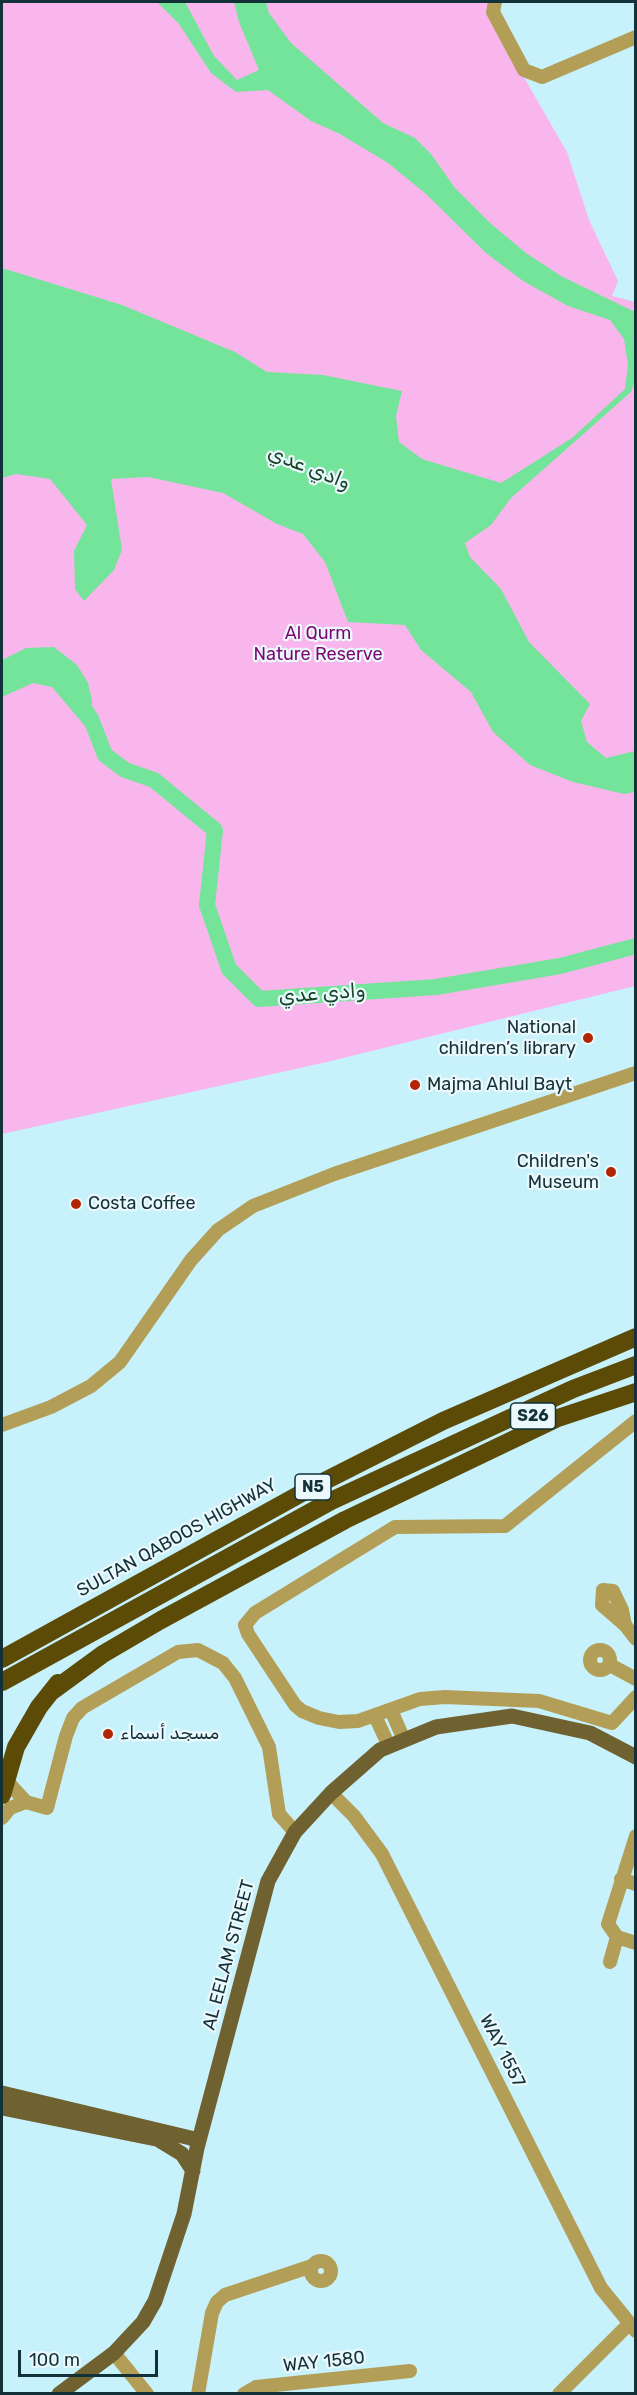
<!DOCTYPE html>
<meta charset="utf-8">
<style>
body{margin:0}
#map{position:relative;width:637px;height:2395px;overflow:hidden;background:#c7f2fc;font-family:Rubik,sans-serif}
canvas{display:block}
.frame{position:absolute;inset:0;border:3px solid #123138;pointer-events:none}
.scale{position:absolute;left:18px;top:2350px;width:140px;height:27px;box-sizing:border-box;border:3px solid #123138;border-top:0;padding-left:8px;font-size:18px;line-height:21px;white-space:nowrap;color:#123138;-webkit-text-stroke:4px #ebf9fd;paint-order:stroke}
</style>
<div id="map">
<canvas width="637" height="2395"></canvas>
<div class="frame"></div>
<div class="scale">100 m</div>
</div>
<script>
const c = document.querySelector('canvas').getContext('2d');
c.lineJoin = 'round';
function paint(path, color) { c.fillStyle = color; c.fill(path, 'evenodd'); }
const shape = rows => new Path2D(rows.map(r => 'M' + r).join(''));
function stroke(path, color, width, dash) { c.strokeStyle = color; c.lineWidth = width; c.lineCap = dash ? 'butt' : 'round'; c.setLineDash(dash || []); c.stroke(path); }
function label(font, color, halo, rows, align = 'center') {
  c.font = font + ' Rubik,Cairo,sans-serif'; c.lineWidth = 4.5; c.setLineDash([]); c.textBaseline = 'middle'; c.strokeStyle = halo; c.fillStyle = color; for (const [text, x, y, turn = 0] of rows) {
    c.save(); c.translate(x, y); c.rotate((+turn || 0) * Math.PI / 180); c.textAlign = isNaN(turn) ? turn : align; if (halo) c.strokeText(text, 0, 0); c.fillText(text, 0, 0); c.restore();
  }
}
const green = shape([
 [2,2,489,3,492,22,567,152,589,220,618,281,612,296,635,302,635,986,327,1062,2,1134]
]);
const water = shape([
 [157,2,185,2,214,56,237,80,259,70,239,22,234,2,266,2,269,13,291,43,383,123,415,138,431,154,455,188,490,223,526,253,561,276,635,312,635,380,631,392,511,498,491,525,465,543,470,557,501,589,529,642,590,704,581,721,587,742,606,758,635,751,635,792,624,794,573,782,530,765,493,732,471,692,421,650,405,625,348,622,325,562,303,534,277,524,223,493,148,477,111,479,122,550,114,570,84,601,75,589,74,551,87,525,50,479,16,474,2,478,2,268,122,305,235,352,267,372,323,375,402,391,396,416,399,442,422,459,501,483,572,438,625,389,628,365,624,339,610,320,568,306,523,281,486,253,426,194,388,163,340,134,311,121,268,90,236,92,211,73,179,24],
 [54,647,77,665,88,683,92,700,91,733,52,687,33,683,2,697,2,660,26,648]
]);
const river = shape([
 [79,701,91,719,105,755,125,770,154,780,215,830,207,905,229,969,259,999,436,987,560,966,636,946]
]);
const minor = shape([
 [495,2,493,12,524,70,542,77,636,37],
 [636,1421,505,1526,395,1527,255,1613,245,1625,248,1634,295,1705,302,1711,319,1718,339,1722,358,1721,420,1699,445,1697,539,1701,612,1723,636,1697],
 [2,1425,51,1407,91,1386,120,1362,191,1260,218,1230,253,1206,334,1174,636,1073],
 [625,1625,622,1610,613,1591,603,1590,602,1605,625,1625,636,1639],
 '590 1660a10 10 0 1 1 20 0a10 10 0 1 1-20 0Z',
 [610,1665,636,1679],
 [391,1710,404,1740],
 [375,1716,389,1746],
 [5,1779,26,1802,47,1808,66,1736,73,1718,82,1708,178,1652,198,1650,223,1663,235,1678,269,1747,279,1814,295,1832],
 [331,1793,354,1816,382,1854,601,2288,636,2331],
 [2,1818,10,1808,26,1802],
 [636,1836,608,1924,617,1937,636,1943],
 [621,1879,636,1884],
 [610,1962,617,1937],
 '311 2271a10 10 0 1 1 20 0a10 10 0 1 1-20 0Z',
 [114,2353,147,2394],
 [198,2394,212,2313,217,2302,225,2295,312,2266],
 [244,2394,256,2387,410,2371],
 [559,2394,628,2325]
]);
const major = shape([
 [2,2093,199,2140],
 [2,2108,156,2139],
 [159,2140,182,2154,193,2171],
 [59,2394,114,2353,143,2322,155,2301,184,2214,197,2148,268,1881,295,1832,331,1793,380,1750,436,1727,512,1716,590,1733,636,1757]
]);
const highway = shape([
 [2,1659,311,1488,443,1421,636,1337],
 [2,1682,331,1501,573,1389,636,1365],
 [51,1692,103,1654,161,1620,345,1520,558,1418,636,1392],
 [2,1795,16,1747,39,1707,58,1683]
]);
const markers = [
 [588,1038,6,"#b12503"],
 [415,1085,6,"#b12503"],
 [611,1172,6,"#b12503"],
 [76,1204,6,"#b12503"],
 [108,1734,6,"#b12503"]
];
const shields = [
 [533,1416,45],
 [313,1487,36]
];
const shieldNames = [
 ["S26",533,1416],
 ["N5",313,1487]
];
const parkNames = [
 ["Al Qurm",318,634],
 ["Nature Reserve",318,655]
];
const poiNames = [
 ["National",576,1028,"right"],
 ["children’s library",576,1049,"right"],
 ["Majma Ahlul Bayt",427,1085],
 ["Children's",599,1162,"right"],
 ["Museum",599,1183,"right"],
 ["Costa Coffee",88,1204],
 ["مسجد أسماء",120,1734]
];
const streetNames = [
 ["SULTAN QABOOS HIGHWAY",177,1538,-29],
 ["AL EELAM STREET",229,1955,-75],
 ["WAY 1557",502,2051,63],
 ["WAY 1580",324,2362,-6]
];
const waterNames = [
 ["وادي عدي",309,468,22],
 ["وادي عدي",322,994,-4]
];
paint(green, '#f9b6ed');
paint(water, '#73e49a');
stroke(river, '#73e49a', 16);
stroke(minor, '#b39e58', 14);
stroke(major, '#706130', 15);
stroke(highway, '#5c4b06', 18);
for (const [x, y, r, color] of markers) { const dot = new Path2D(); dot.arc(x, y, r, 0, 2 * Math.PI); c.fillStyle = color; c.fill(dot); stroke(dot, '#ebf9fd', 2); }
for (const [x, y, w] of shields) { const box = new Path2D(); box.roundRect(x - w / 2, y - 13, w, 26, 4.5); c.fillStyle = '#ebf9fd'; c.fill(box); stroke(box, '#123138', 1.5); }
label('bold 16px', '#123138', null, shieldNames);
label('18px', '#7b0671', '#ebf9fd', parkNames);
label('18px', '#123138', '#ebf9fd', poiNames, 'left');
label('18px', '#123138', '#ebf9fd', streetNames);
label('italic 20px', '#154326', '#ebf9fd', waterNames);
</script>
